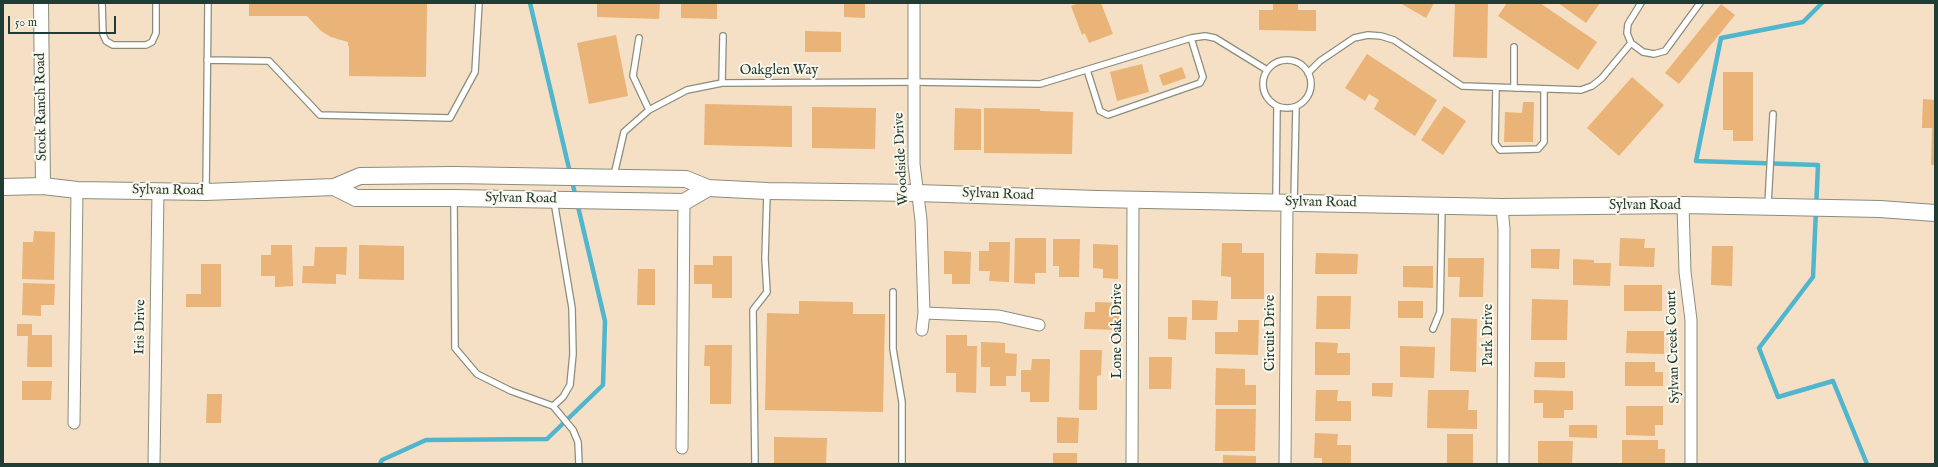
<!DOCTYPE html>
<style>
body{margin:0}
#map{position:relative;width:1938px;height:467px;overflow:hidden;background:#f5dfc5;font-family:"IM FELL English",serif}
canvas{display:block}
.frame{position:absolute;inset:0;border:4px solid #1f3d34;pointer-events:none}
.scale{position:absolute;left:8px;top:16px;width:108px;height:18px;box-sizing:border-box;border:2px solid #1f3d34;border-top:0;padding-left:5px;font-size:12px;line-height:14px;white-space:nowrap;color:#1f3d34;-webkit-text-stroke:3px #fbf7ec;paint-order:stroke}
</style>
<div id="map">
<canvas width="1938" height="467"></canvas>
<div class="frame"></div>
<div class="scale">50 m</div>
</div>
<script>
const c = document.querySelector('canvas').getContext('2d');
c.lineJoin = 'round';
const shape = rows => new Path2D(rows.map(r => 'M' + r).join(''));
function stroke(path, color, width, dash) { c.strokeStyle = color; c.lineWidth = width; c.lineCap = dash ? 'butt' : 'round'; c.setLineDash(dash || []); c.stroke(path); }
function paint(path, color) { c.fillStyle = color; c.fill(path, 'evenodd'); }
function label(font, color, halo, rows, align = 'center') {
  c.font = font + ' "IM FELL English",serif'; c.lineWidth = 4; c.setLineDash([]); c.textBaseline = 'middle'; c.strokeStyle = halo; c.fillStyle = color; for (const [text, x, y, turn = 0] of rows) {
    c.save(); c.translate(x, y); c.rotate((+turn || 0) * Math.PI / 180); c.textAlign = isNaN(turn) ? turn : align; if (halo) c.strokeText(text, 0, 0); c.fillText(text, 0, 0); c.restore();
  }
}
const stream = shape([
 [1822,3,1803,22,1721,38,1696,161,1818,165,1813,277,1759,348,1778,397,1833,381,1867,464],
 [380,464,382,460,426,440,547,439,603,385,605,321,530,3]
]);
const building = shape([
 [249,3,427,3,426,77,349,76,349,46,348,46,348,42,331,37,321,31,307,16,249,16],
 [597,3,660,3,659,19,597,17],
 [681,3,717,3,717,19,681,18],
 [844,3,865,3,865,18,844,17],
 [1079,3,1101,3,1113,34,1089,43,1085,33,1082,35,1071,6],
 [1273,3,1298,3,1298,10,1316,10,1316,31,1259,30,1259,10,1273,10],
 [1400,3,1434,3,1426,18],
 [1455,3,1488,3,1487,58,1453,57],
 [1507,3,1540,3,1597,42,1578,70,1498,16],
 [1558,3,1600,3,1586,23],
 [1721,4,1735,15,1679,84,1665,73],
 [805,31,841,32,841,52,805,52],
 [616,35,628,96,589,104,577,43],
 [1367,54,1437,100,1415,136,1374,109,1379,100,1369,94,1365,101,1345,88],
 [1142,64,1149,92,1117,101,1110,72],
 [1182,67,1186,78,1163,86,1159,75],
 [1723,72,1753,72,1753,141,1733,141,1733,130,1723,130],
 [1632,77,1664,105,1619,156,1587,128],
 [1923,99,1935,100,1935,165,1931,165,1932,128,1922,128],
 [1523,102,1534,102,1533,142,1504,142,1505,112,1522,113],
 [705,104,792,106,792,147,704,145],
 [1444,106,1466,121,1443,155,1421,140],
 [812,107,876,108,875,149,812,148],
 [955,108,981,109,981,150,954,150],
 [984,108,1040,109,1040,111,1073,112,1072,154,984,153],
 [34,231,55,232,54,280,22,279,23,242,33,242],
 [1015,238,1046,238,1046,273,1035,273,1035,284,1014,283],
 [1620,238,1645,239,1644,248,1655,248,1654,267,1619,266],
 [1053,239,1080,239,1079,277,1059,277,1059,266,1053,266],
 [989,242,1010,242,1009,282,989,281,990,271,979,271,979,251,989,251],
 [1222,243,1242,243,1242,253,1264,253,1264,299,1231,299,1231,277,1221,276],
 [1093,244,1118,245,1118,279,1103,278,1103,269,1093,268],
 [271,245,292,245,293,286,275,287,275,276,261,276,261,255,271,255],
 [359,245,404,246,404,280,359,279],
 [1712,246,1733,246,1732,286,1711,285],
 [315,247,347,247,346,275,336,274,336,284,302,283,303,266,314,266],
 [1531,249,1560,249,1559,269,1531,268],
 [944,251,971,252,970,284,952,284,952,274,944,274],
 [1316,253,1358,254,1357,274,1315,274],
 [713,256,732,256,732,298,712,298,712,284,694,284,694,265,713,265],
 [1448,258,1484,258,1483,297,1459,297,1460,277,1448,277],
 [1573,259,1594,260,1594,263,1611,263,1610,286,1573,285],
 [201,264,221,264,221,307,186,307,186,294,201,294],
 [1403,266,1433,266,1433,288,1403,287],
 [638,269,655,269,655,305,637,305],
 [23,283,55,284,54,305,41,305,41,316,22,315],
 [1624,285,1662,285,1662,311,1624,311],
 [1317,296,1351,296,1350,329,1316,329],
 [1532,299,1568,300,1567,340,1531,340],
 [1192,300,1218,301,1217,320,1192,320],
 [799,301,853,302,853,314,885,314,883,412,765,410,767,313,799,314],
 [1398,301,1423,301,1423,318,1398,318],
 [1095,302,1122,303,1121,330,1084,329,1085,312,1095,312],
 [1168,317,1187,317,1186,340,1168,339],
 [1451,318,1477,319,1476,372,1450,371],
 [1238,320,1259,320,1258,355,1215,354,1215,332,1238,332],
 [17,324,32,324,32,335,52,335,52,367,27,367,28,336,17,336],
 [1627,331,1664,331,1664,354,1626,353],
 [946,335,967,335,967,346,977,346,976,393,956,392,956,373,946,373],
 [981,342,1005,343,1005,353,1017,354,1016,376,1006,376,1006,386,990,386,990,367,981,367],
 [1315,342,1338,343,1337,353,1350,353,1350,375,1315,375],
 [705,345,732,345,731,404,710,404,710,366,704,366],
 [1400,346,1435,347,1434,378,1400,377],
 [1080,350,1102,350,1101,375,1097,376,1097,410,1079,410],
 [1149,357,1172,357,1171,389,1149,389],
 [1032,359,1050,359,1049,402,1030,402,1030,392,1021,392,1021,370,1031,370],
 [1535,362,1565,362,1565,378,1534,377],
 [1625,362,1655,362,1655,372,1663,372,1663,386,1625,386],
 [1216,368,1245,369,1245,385,1256,385,1256,405,1215,405],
 [22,381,52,381,51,400,22,400],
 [1372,383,1393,383,1392,397,1372,396],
 [1316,390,1338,390,1337,401,1351,401,1351,421,1315,421],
 [1428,390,1469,390,1468,410,1477,410,1477,429,1427,428],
 [1534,390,1573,391,1573,410,1564,410,1564,418,1543,418,1543,403,1534,403],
 [207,394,222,394,221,423,206,423],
 [1626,406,1663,406,1663,425,1655,425,1655,436,1626,435],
 [1216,409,1256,409,1255,451,1215,451],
 [1057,417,1079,418,1078,443,1057,443],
 [1569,425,1597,425,1597,438,1569,437],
 [1315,433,1338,434,1337,445,1351,445,1351,464,1322,464,1322,458,1314,458],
 [1447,434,1473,434,1473,464,1447,464],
 [774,437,827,438,826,464,774,464],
 [1622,440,1658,440,1658,449,1665,449,1665,464,1622,464],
 [1538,441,1573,441,1572,464,1538,464],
 [1053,453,1077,453,1077,464,1053,464],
 [1223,455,1256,456,1256,464,1223,464]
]);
const service = shape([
 [102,3,103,34,106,41,113,45,146,45,152,42,156,33,156,3],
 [1641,3,1628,24,1627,33,1631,43,1643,52,1654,54,1665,51,1700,3],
 [639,38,633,76,649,110],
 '1263 84a24 24 0 1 1 48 0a24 24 0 1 1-48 0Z',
 [207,60,269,61,320,115,450,118,475,72,479,3],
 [1087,70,1100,111,1108,115,1200,83,1203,77,1191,38],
 [1308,73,1320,61,1354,38,1368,35,1381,36,1394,40,1462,86,1581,90,1592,86,1602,78,1631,43],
 [722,83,723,36],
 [1496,88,1495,143,1500,150,1538,149,1544,142,1544,89],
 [1514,88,1514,47],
 [614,175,624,132,649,110,687,90,722,83,914,82,1040,84,1191,38,1205,36,1215,38,1267,70],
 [206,191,208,3],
 [454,200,455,348,477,374,511,391,553,406,573,430,578,442,579,464],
 [1276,201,1277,107],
 [1294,202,1296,107],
 [1768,204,1773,114],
 [893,292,893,349,902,402,902,464],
 [1433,329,1440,312,1442,206],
 [553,406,563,397,570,385,573,354,572,308,554,201],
 [755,464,753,310,767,292,765,259,767,193]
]);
const minor = shape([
 [914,3,914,164,921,220,924,313,922,330],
 [1683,205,1685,272,1691,320,1691,464],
 [1502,207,1504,229,1503,464],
 [924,313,999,316,1039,325],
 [74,423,77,190],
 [682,448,684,202],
 [154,464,158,191],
 [1132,464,1133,198],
 [1285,464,1287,202]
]);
const tertiary = shape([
 [41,3,43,186]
]);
const secondary = shape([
 [3,187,43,186,77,190,206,192,334,187,360,176,454,175,686,179,708,188,767,191,917,193,1097,199,1502,207,1683,205,1880,209,1935,213],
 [334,187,356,198,454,198,684,202,708,188]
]);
const streetNames = [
 ["Oakglen Way",779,71],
 ["Stock Ranch Road",42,107,-91],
 ["Woodside Drive",902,159,-93],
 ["Sylvan Road",168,191,1],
 ["Sylvan Road",998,195,2],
 ["Sylvan Road",521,199,1],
 ["Sylvan Road",1321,203,1],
 ["Sylvan Road",1645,206],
 ["Iris Drive",141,327,-89],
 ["Lone Oak Drive",1118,331,-90],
 ["Circuit Drive",1271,333,-90],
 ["Park Drive",1489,335,-90],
 ["Sylvan Creek Court",1674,347,-92]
];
stroke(stream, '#4fb6ce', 4.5);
paint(building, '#eab377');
stroke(service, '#8a8e7c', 8);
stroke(minor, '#8a8e7c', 13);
stroke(tertiary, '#8a8e7c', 16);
stroke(secondary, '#8a8e7c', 18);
stroke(service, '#fff', 5.5);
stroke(minor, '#fff', 11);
stroke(tertiary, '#fff', 14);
stroke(secondary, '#fff', 16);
label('14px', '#1f3d34', '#fbf7ec', streetNames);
</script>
